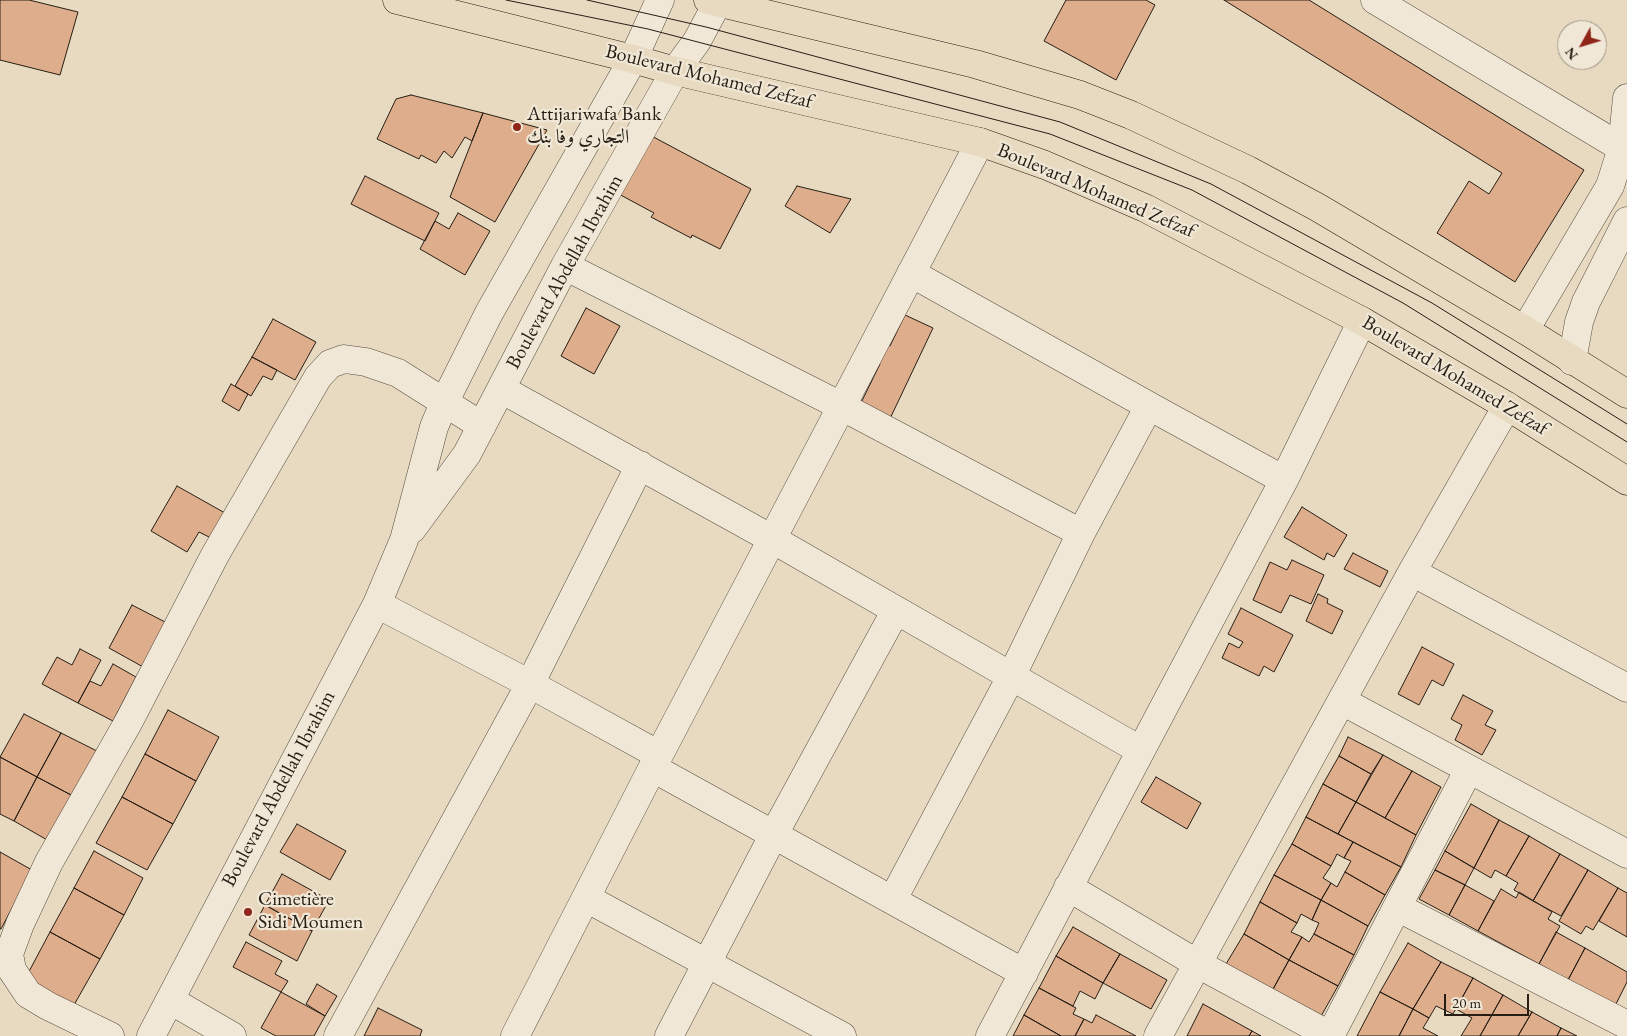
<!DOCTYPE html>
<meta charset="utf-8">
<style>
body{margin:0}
#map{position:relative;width:1627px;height:1036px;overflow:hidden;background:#e8dac0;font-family:"EB Garamond",serif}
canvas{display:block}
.north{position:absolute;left:1557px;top:20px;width:50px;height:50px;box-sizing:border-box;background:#f0e7d6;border:1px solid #9f9789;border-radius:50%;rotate:231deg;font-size:14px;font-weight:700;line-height:20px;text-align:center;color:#261e15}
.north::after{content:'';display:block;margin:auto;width:18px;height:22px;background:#8f2418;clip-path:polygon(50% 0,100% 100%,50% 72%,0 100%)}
.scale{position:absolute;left:1444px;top:994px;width:85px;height:22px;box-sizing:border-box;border:2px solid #261e15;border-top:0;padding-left:6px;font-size:15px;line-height:18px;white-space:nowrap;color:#261e15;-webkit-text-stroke:4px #f0e7d6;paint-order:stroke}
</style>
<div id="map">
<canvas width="1627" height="1036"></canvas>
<div class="north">N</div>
<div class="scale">20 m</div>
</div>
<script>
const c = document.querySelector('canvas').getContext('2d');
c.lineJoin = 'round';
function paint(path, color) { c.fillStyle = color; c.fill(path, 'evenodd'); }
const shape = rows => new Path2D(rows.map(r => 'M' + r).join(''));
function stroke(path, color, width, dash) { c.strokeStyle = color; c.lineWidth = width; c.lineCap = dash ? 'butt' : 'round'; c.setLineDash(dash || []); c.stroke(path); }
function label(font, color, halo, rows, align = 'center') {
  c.font = font + ' "EB Garamond",Amiri,serif'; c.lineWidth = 4.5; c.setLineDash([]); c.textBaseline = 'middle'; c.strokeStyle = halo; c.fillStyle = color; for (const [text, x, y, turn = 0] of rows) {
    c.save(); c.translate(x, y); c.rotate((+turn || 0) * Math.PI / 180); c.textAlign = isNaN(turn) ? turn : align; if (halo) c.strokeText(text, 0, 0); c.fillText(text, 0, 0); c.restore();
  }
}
const building = shape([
 [0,0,29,0,78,12,60,75,0,60,0,0],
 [1066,0,1146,0,1155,5,1116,80,1044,41,1066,0],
 [1224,0,1309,0,1584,170,1515,282,1437,233,1469,181,1489,194,1502,173,1224,0],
 [411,95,483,113,472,141,465,137,452,158,444,151,436,163,421,155,419,159,377,139,396,99,411,95],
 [483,113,547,130,495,222,450,197,483,113],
 [646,133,751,189,720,249,692,235,691,238,651,217,654,213,615,192,646,133],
 [365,176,439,213,425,241,351,204,365,176],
 [797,186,851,199,830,233,785,206,797,186],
 [458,213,490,231,465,275,420,249,435,221,449,229,458,213],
 [586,308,620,326,594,374,561,356,586,308],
 [905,315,933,328,887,425,857,411,880,364,874,361,883,343,890,346,905,315],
 [273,319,316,342,295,380,252,357,273,319],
 [252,357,277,370,272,380,263,376,251,396,235,386,252,357],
 [231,384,248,394,239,411,222,401,231,384],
 [177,486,225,513,211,538,199,532,187,552,151,531,177,486],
 [1302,507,1347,535,1334,557,1327,553,1324,560,1284,537,1302,507],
 [1353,553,1388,571,1380,587,1344,569,1353,553],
 [1292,560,1324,575,1311,604,1290,595,1281,613,1253,600,1270,562,1287,570,1292,560],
 [1318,594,1328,599,1327,603,1343,611,1332,634,1306,621,1318,594],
 [132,605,169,624,145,668,109,648,132,605],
 [1241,608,1293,635,1274,672,1264,666,1259,676,1222,658,1229,643,1239,648,1243,642,1228,634,1241,608],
 [1422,647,1454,664,1443,686,1432,680,1419,705,1398,694,1422,647],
 [80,649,101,660,78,703,42,684,57,657,72,665,80,649],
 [113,664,136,677,113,721,78,703,90,681,101,686,113,664],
 [1463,695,1493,711,1485,725,1496,730,1482,755,1455,740,1462,725,1451,719,1463,695],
 [168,710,219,737,196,781,145,754,168,710],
 [24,714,61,733,37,777,0,757,24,714],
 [61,733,97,751,73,796,37,777,61,733],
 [1348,737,1383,755,1371,774,1339,756,1348,737],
 [145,754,196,781,173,824,122,797,145,754],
 [1383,755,1412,771,1385,818,1356,802,1383,755],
 [1339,756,1371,774,1356,802,1323,784,1339,756],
 [0,757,37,777,14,821,0,814,0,757],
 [1412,771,1441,787,1416,835,1385,818,1412,771],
 [37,777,73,796,49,841,14,821,37,777],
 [1156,777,1201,803,1187,829,1141,802,1156,777],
 [1323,784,1356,802,1338,834,1306,817,1323,784],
 [122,797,173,824,147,870,96,843,122,797],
 [1356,802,1416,835,1401,867,1338,834,1356,802],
 [1471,804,1499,820,1474,868,1445,851,1471,804],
 [1306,817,1353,842,1344,858,1337,854,1331,866,1292,844,1306,817],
 [1499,820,1529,836,1506,876,1495,870,1491,878,1474,868,1499,820],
 [297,824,346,851,330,880,280,852,297,824],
 [1529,836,1560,854,1533,901,1514,890,1518,883,1506,876,1529,836],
 [1353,842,1401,867,1385,895,1345,872,1351,861,1344,858,1353,842],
 [1292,844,1331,866,1323,878,1331,883,1321,900,1274,875,1292,844],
 [94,851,143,878,124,915,74,888,94,851],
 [1445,851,1474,868,1465,885,1435,870,1445,851],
 [0,852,32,870,1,929,0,929,0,852],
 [1560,854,1588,870,1561,916,1533,901,1560,854],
 [1435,870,1465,885,1449,915,1419,899,1435,870],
 [1588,870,1618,888,1593,930,1586,926,1581,934,1559,921,1588,870],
 [1345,872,1385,895,1368,926,1321,900,1331,883,1337,887,1345,872],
 [282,874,329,900,312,931,265,905,282,874],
 [1274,875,1321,900,1312,920,1301,914,1297,923,1260,902,1274,875],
 [1465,885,1494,901,1478,931,1449,915,1465,885],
 [74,888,124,915,100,959,50,932,74,888],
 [1618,888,1627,893,1627,937,1599,921,1618,888],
 [1501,889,1516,898,1519,892,1552,912,1548,919,1560,926,1539,964,1478,931,1501,889],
 [1321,900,1368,926,1354,955,1314,934,1319,923,1312,920,1321,900],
 [1260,902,1297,923,1291,932,1302,937,1289,960,1244,934,1260,902],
 [265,905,312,931,297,961,249,935,265,905],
 [1073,927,1120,954,1103,983,1056,956,1073,927],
 [50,932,100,959,74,1005,25,979,50,932],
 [1556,932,1585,948,1568,980,1539,964,1556,932],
 [1244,934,1289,960,1272,991,1226,964,1244,934],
 [1314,934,1354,955,1338,986,1289,960,1302,937,1309,942,1314,934],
 [246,942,282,961,275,974,288,981,281,992,233,967,246,942],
 [1408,943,1441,962,1413,1009,1380,992,1408,943],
 [1585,948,1627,972,1627,982,1615,1006,1568,980,1585,948],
 [1120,954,1167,980,1151,1009,1103,983,1120,954],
 [1056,956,1103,983,1095,999,1080,991,1073,1006,1039,988,1056,956],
 [1289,960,1338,986,1320,1018,1272,991,1289,960],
 [1441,962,1473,978,1453,1014,1436,1006,1429,1018,1413,1009,1441,962],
 [1473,978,1503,995,1480,1036,1461,1036,1472,1018,1456,1009,1473,978],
 [317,984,337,996,325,1016,306,1004,317,984],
 [1039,988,1076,1008,1073,1014,1084,1019,1075,1036,1061,1036,1024,1015,1039,988],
 [281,992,325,1016,314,1036,276,1036,261,1028,281,992],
 [1380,992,1413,1009,1399,1036,1357,1036,1380,992],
 [1503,995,1532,1012,1518,1036,1480,1036,1503,995],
 [1203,1004,1252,1031,1249,1036,1187,1036,1203,1004],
 [378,1008,422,1030,420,1036,364,1036,378,1008],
 [1413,1009,1429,1018,1423,1028,1438,1036,1399,1036,1413,1009],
 [1532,1012,1561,1028,1557,1036,1518,1036,1532,1012],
 [1024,1015,1061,1036,1013,1036,1024,1015],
 [1096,1015,1136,1036,1075,1036,1084,1019,1092,1023,1096,1015],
 [1561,1028,1577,1036,1557,1036,1561,1028],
 [1252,1031,1261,1036,1249,1036,1252,1031]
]);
const minor = shape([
 [1375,0,1627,151],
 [565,266,841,406,1081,533],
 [911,273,1149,406],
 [1525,330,1610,186,1622,148,1627,98],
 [1572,361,1579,322,1586,302,1627,221],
 [501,389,772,539,1140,750],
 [412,529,467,454,565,266,675,71,697,41,719,0],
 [1412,572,1627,688],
 [377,604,530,684,659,755],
 [1342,701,1627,854],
 [653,768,1024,973],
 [1068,887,1198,964,1331,1036],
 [586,898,842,1036],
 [893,899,1012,675,1081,533,1149,406,1284,480],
 [1397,907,1627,1025],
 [170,1000,232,1036],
 [110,1036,48,1006,28,994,12,970,9,954,20,924,49,862,129,721,215,555,318,377,330,364,344,359,366,362,398,373,482,426],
 [151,1036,377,604,404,540,434,427,445,401,489,313,633,59,660,0],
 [338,1036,530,684,640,465],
 [515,1036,659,755,980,142],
 [669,1036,774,834,896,610],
 [990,1036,1284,480,1362,321],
 [1158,1036,1412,572,1507,406],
 [1330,1036,1468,771]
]);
const major = shape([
 [397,0,633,59,675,71,980,142,1045,165,1145,208,1362,321,1507,406,1627,481],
 [708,0,975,64,1080,95,1131,115,1248,170,1317,207,1525,330,1627,394]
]);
const tram = shape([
 [506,0,648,29,1050,134,1192,190,1403,303,1627,442],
 [587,0,706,27,1060,122,1211,184,1432,303,1627,424]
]);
const markers = [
 [517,127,5,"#8f2418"],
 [248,912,5,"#8f2418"]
];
const streetNames = [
 ["Boulevard Mohamed Zefzaf",709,77,14],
 ["Boulevard Mohamed Zefzaf",1096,191,23],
 ["Boulevard Abdellah Ibrahim",565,272,-61],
 ["Boulevard Mohamed Zefzaf",1455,376,31],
 ["Boulevard Abdellah Ibrahim",279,789,-62]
];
const poiNames = [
 ["Attijariwafa Bank",527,115],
 ["التجاري وفا بنك",527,138],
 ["Cimetière",258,900],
 ["Sidi Moumen",258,923]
];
paint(building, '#dead8b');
stroke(building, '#261e15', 1);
stroke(minor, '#564d40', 29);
stroke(major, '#261e15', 29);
stroke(minor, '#f0e7d6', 28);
stroke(major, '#e8dac0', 28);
stroke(tram, '#261e15', 1);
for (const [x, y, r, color] of markers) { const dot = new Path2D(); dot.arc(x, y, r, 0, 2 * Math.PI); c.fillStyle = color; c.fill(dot); stroke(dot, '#f0e7d6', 2); }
label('20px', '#261e15', '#f0e7d6', streetNames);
label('20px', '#261e15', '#f0e7d6', poiNames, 'left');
</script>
